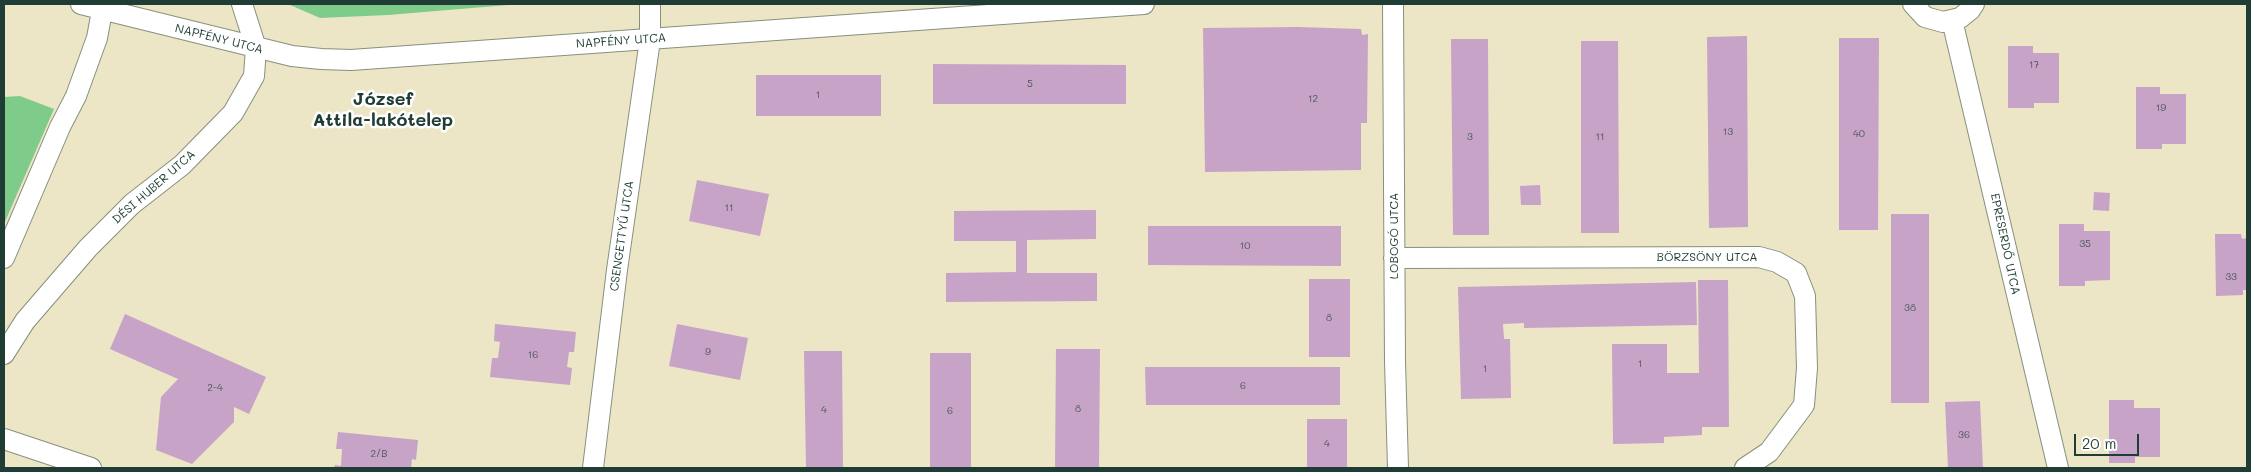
<!DOCTYPE html>
<meta charset="utf-8">
<style>
body{margin:0}
#map{position:relative;width:2251px;height:472px;overflow:hidden;background:#ece5c6;font-family:Mali,sans-serif}
canvas{display:block}
.frame{position:absolute;inset:0;border:5px solid #1f3d34;pointer-events:none}
.scale{position:absolute;left:2074px;top:434px;width:65px;height:22px;box-sizing:border-box;border:2px solid #1f3d34;border-top:0;padding-left:6px;font-size:15px;line-height:18px;white-space:nowrap;color:#1f3d34;-webkit-text-stroke:4px #fff;paint-order:stroke}
</style>
<div id="map">
<canvas width="2251" height="472"></canvas>
<div class="frame"></div>
<div class="scale">20 m</div>
</div>
<script>
const c = document.querySelector('canvas').getContext('2d');
c.lineJoin = 'round';
function paint(path, color) { c.fillStyle = color; c.fill(path, 'evenodd'); }
const shape = rows => new Path2D(rows.map(r => 'M' + r).join(''));
function stroke(path, color, width, dash) { c.strokeStyle = color; c.lineWidth = width; c.lineCap = dash ? 'butt' : 'round'; c.setLineDash(dash || []); c.stroke(path); }
function label(font, color, halo, rows, align = 'center') {
  c.font = font + ' Mali,sans-serif'; c.lineWidth = 5; c.setLineDash([]); c.textBaseline = 'middle'; c.strokeStyle = halo; c.fillStyle = color; for (const [text, x, y, turn = 0] of rows) {
    c.save(); c.translate(x, y); c.rotate((+turn || 0) * Math.PI / 180); c.textAlign = isNaN(turn) ? turn : align; if (halo) c.strokeText(text, 0, 0); c.fillText(text, 0, 0); c.restore();
  }
}
const green = shape([
 [288,4,520,4,388,15,320,18],
 [20,96,54,109,4,224,4,97]
]);
const building = shape([
 [1298,27,1361,29,1362,35,1368,34,1367,123,1361,123,1361,170,1205,172,1203,28],
 [1747,36,1748,227,1709,228,1707,37],
 [1839,38,1879,38,1878,230,1839,230],
 [1451,39,1488,39,1489,235,1453,235],
 [1581,41,1618,41,1619,233,1581,233],
 [2008,46,2033,46,2033,53,2059,53,2059,103,2034,103,2034,108,2008,108],
 [933,64,1126,65,1126,104,933,104],
 [756,75,881,75,881,116,756,116],
 [2136,87,2160,87,2160,94,2186,94,2186,144,2162,144,2162,149,2136,149],
 [697,180,769,194,760,236,689,221],
 [1540,185,1541,205,1521,205,1520,186],
 [2094,192,2110,193,2109,211,2093,210],
 [1096,210,1096,239,1027,240,1027,273,1097,273,1097,301,946,302,946,273,1016,272,1016,241,954,241,954,211],
 [1891,214,1929,214,1929,403,1891,403],
 [2059,224,2084,224,2084,231,2110,231,2110,280,2085,281,2085,286,2059,286],
 [1148,226,1341,226,1341,266,1148,265],
 [2215,234,2241,234,2242,239,2247,238,2247,290,2243,290,2243,295,2216,296],
 [1309,279,1350,279,1350,357,1309,357],
 [1698,280,1728,280,1729,427,1702,427,1702,435,1664,437,1664,443,1613,444,1612,344,1667,344,1667,373,1699,373],
 [1696,282,1697,325,1524,328,1524,323,1503,324,1504,339,1510,339,1511,398,1461,399,1458,287],
 [125,314,266,377,249,414,234,407,234,422,192,464,156,450,161,397,178,379,110,349],
 [495,324,576,332,574,352,569,352,567,367,572,368,570,385,490,377,492,358,498,358,500,342,494,341],
 [677,324,748,338,740,380,669,366],
 [1056,349,1100,349,1099,468,1055,468],
 [804,351,842,351,843,468,806,468],
 [930,353,971,353,971,468,930,468],
 [1145,367,1340,367,1340,405,1146,405],
 [2109,400,2134,400,2134,408,2160,408,2160,457,2135,457,2135,463,2109,463],
 [1980,401,1983,468,1948,468,1945,402],
 [1307,419,1347,419,1347,468,1307,468],
 [338,432,418,440,416,460,412,459,411,468,334,468,335,465,341,466,342,449,336,449]
]);
const minor = shape([
 [81,4,292,56,321,59,351,60,1144,4],
 [1393,4,1395,361,1398,468],
 [1913,4,1925,17,1943,22,1960,18,1970,10,1974,4],
 [1952,20,2058,468],
 [4,258,60,127,76,96,97,38,102,11],
 [1394,258,1759,257,1777,262,1796,273,1805,296,1807,368,1804,405,1769,452,1745,468],
 [4,354,25,321,88,248,132,204,182,165,233,113,254,76,256,48,242,4],
 [4,439,91,468],
 [593,468,617,270,650,40,650,4]
]);
const numberNames = [
 ["17",2034,65],
 ["5",1030,84],
 ["1",818,95],
 ["12",1313,99],
 ["19",2161,108],
 ["13",1728,132],
 ["40",1859,134],
 ["3",1470,137],
 ["11",1600,137],
 ["11",729,208],
 ["35",2085,244],
 ["10",1245,246],
 ["33",2231,277],
 ["38",1910,308],
 ["8",1329,318],
 ["9",708,352],
 ["16",533,355],
 ["1",1640,364],
 ["1",1485,369],
 ["6",1243,386],
 ["2-4",215,388],
 ["8",1078,409],
 ["4",824,410],
 ["6",950,411],
 ["36",1964,435],
 ["4",1327,444],
 ["2/B",379,454]
];
const streetNames = [
 ["NAPFÉNY UTCA",219,39,14],
 ["NAPFÉNY UTCA",621,41,-4],
 ["DÉSI HUBER UTCA",154,187,-41],
 ["CSENGETTYŰ UTCA",622,236,-82],
 ["LOBOGÓ UTCA",1394,236,-90],
 ["EPRESERDŐ UTCA",2005,244,78],
 ["BÖRZSÖNY UTCA",1707,257]
];
const districtNames = [
 ["József",383,99],
 ["Attila-lakótelep",383,120]
];
paint(green, '#7fcb89');
paint(building, '#c7a3c8');
stroke(minor, '#86917d', 22);
stroke(minor, '#fff', 20);
label('10px', '#495659', null, numberNames);
label('12px', '#1f3d34', '#fff', streetNames);
label('bold 18px', '#1f3d34', '#fff', districtNames);
</script>
